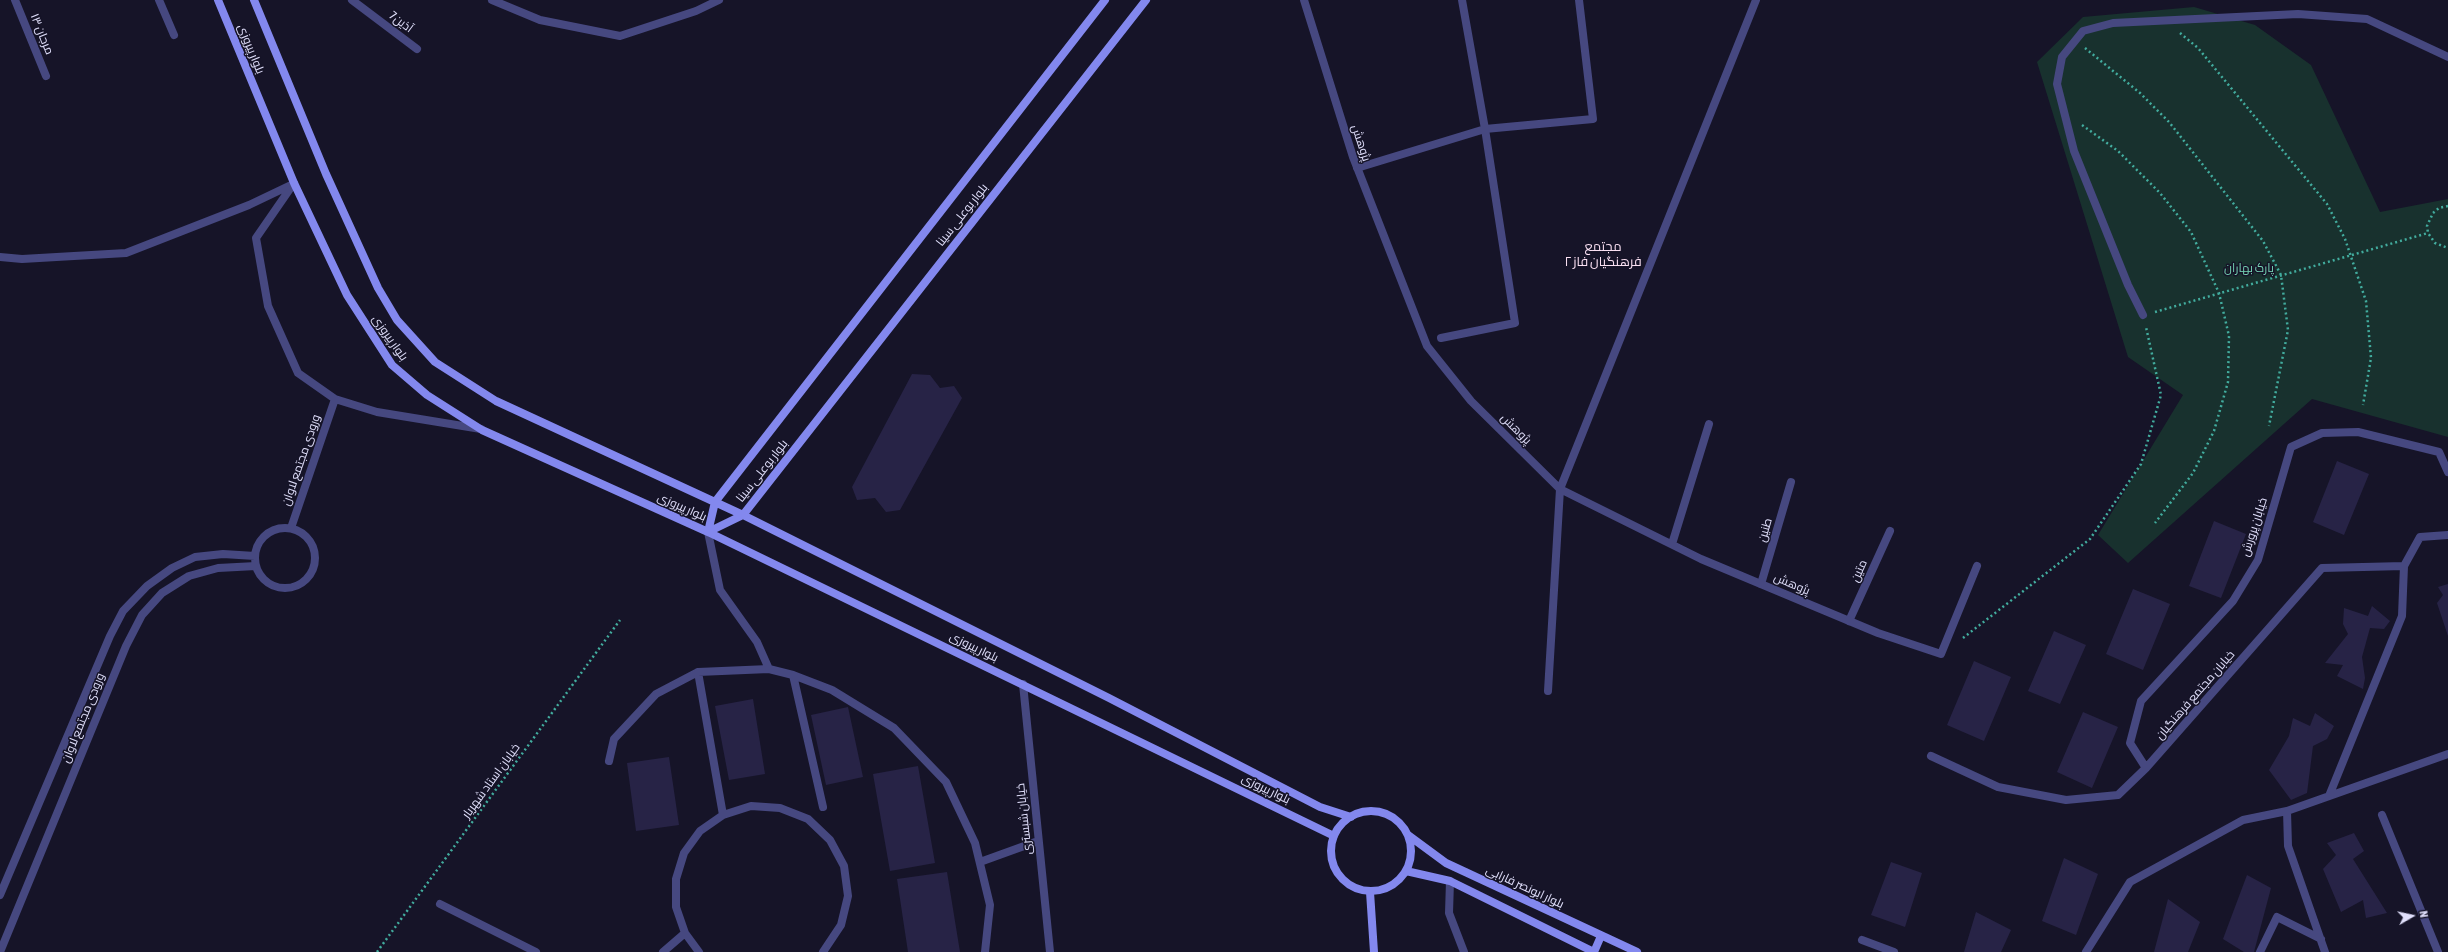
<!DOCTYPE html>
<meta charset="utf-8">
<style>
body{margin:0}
#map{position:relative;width:2448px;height:952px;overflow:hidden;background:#161428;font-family:"Asap Condensed",sans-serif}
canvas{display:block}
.north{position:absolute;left:2392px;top:896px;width:40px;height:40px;-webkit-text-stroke:3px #161428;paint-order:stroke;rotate:81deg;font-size:11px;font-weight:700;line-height:16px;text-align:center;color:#e0dffb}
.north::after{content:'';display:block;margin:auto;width:14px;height:18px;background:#e0dffb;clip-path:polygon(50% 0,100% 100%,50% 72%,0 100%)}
</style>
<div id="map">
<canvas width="2448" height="952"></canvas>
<div class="north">N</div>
</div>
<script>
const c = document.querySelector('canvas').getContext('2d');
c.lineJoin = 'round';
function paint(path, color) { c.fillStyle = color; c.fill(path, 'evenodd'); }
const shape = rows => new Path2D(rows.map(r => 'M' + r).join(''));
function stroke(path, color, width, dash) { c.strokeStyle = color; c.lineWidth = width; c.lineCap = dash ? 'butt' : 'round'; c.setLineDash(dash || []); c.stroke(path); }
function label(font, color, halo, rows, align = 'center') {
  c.font = font + ' "Asap Condensed",Cairo,sans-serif'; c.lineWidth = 3; c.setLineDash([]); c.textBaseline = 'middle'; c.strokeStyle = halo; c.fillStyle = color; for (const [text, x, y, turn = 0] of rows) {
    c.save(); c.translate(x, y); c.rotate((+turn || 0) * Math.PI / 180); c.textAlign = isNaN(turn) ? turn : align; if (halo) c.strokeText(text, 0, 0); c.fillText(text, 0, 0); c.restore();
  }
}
const green = shape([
 [2194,7,2255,25,2311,65,2380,212,2448,199,2448,437,2312,399,2128,563,2098,535,2183,395,2128,357,2037,62,2083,17]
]);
const building = shape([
 [912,374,930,375,940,388,954,386,962,398,900,510,886,512,875,498,857,500,852,487],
 [2337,461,2369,474,2344,535,2313,522],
 [2214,521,2246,534,2221,598,2189,586],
 [2448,584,2448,636,2437,603,2443,595,2438,587],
 [2133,589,2170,604,2143,670,2106,654],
 [2372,606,2390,621,2384,629,2370,628,2362,657,2365,678,2363,689,2337,676,2343,665,2325,663,2348,634,2343,624,2344,608,2368,616],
 [2054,631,2086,645,2060,704,2028,691],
 [1974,661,2011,677,1984,741,1947,725],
 [753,699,765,774,729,780,715,706],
 [848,707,863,777,826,785,811,715],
 [2083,712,2118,727,2092,788,2057,772],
 [2315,713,2334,726,2327,739,2313,746,2307,793,2291,800,2269,770,2289,736,2293,718,2310,726],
 [669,757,679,825,636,831,627,763],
 [918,766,935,863,890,871,873,774],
 [2354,833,2364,851,2353,859,2387,913,2366,918,2363,900,2341,912,2323,869,2336,855,2327,843],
 [2064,858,2098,874,2076,935,2042,921],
 [1891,862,1922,873,1905,927,1871,915],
 [947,872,960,952,908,952,897,879],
 [2247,875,2271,888,2254,952,2244,952,2223,939],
 [2168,899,2200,922,2188,952,2154,952],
 [1976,912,2011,930,2001,952,1964,952]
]);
const path = shape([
 [2180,33,2198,48,2327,204,2345,239,2366,301,2371,358,2363,405],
 [2085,48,2140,93,2169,122,2263,241,2281,275,2288,330,2269,426],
 [2082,125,2118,151,2160,193,2191,232,2219,293,2229,336,2228,382,2214,431,2193,473,2155,523],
 [2448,206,2439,208,2433,213,2427,226,2428,233,2435,243,2448,248],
 [2155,312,2428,233],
 [1963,638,2090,539,2141,464,2161,395,2146,327],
 [377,952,620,620]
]);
const lane = shape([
 [2143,315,2128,285,2074,151,2057,84,2062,57,2083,31,2113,23,2298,14,2367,19,2448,57],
 [1441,338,1515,323,1485,129],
 [1761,584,1791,482],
 [1849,621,1890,531],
 [1450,881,1449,913,1464,952]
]);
const street = shape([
 [15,0,46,76],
 [159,0,174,35],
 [352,0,417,49],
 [492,0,540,20,620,36,696,11,719,0],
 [1304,0,1353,157,1427,346,1471,401,1560,489,1701,559,1878,633,1941,654,1977,566],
 [1485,129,1593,119,1579,0],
 [1357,168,1485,129,1462,0],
 [294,183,256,238,268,306,298,373,335,399,377,412,481,429],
 [0,257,22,259,126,253,249,205,293,184],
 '255 558a30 30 0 1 1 60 0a30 30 0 1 1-60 0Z',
 [291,528,335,399],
 [708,532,720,590,757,642,769,669],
 [1672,544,1709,424],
 [698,672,723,815],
 [793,675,823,807],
 [1023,684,1050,952],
 [1548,691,1560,489,1756,0],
 [1931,756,1998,787,2066,800,2118,795,2146,768,2322,568,2404,566,2420,537,2448,535],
 [609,761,614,739,656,694,698,672,769,669,793,675,832,690,894,728,946,782,975,843,990,905,985,952],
 [2146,768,2130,743,2141,701,2233,601,2258,560,2291,447,2322,433,2358,432,2439,452,2448,472],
 [2329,796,2402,616,2404,566],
 [2287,811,2288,846,2325,952],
 [2382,815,2438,952],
 [980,862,1038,841],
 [0,895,110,636,123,611,147,586,172,568,195,557,223,554,255,556],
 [440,904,536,952],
 [1862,940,1894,952],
 [0,952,126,646,142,615,162,593,189,576,218,568,256,566],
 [663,952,685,933],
 [699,952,685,933,676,907,676,879,684,853,700,831,723,815,751,806,780,808,808,819,830,840,844,866,848,896,841,925,823,952],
 [2086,952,2130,882,2243,820,2287,811,2448,754],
 [2260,952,2277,917,2321,939]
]);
const secondary = shape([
 [218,0,294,183,347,295,392,365,427,395,482,430,708,532,1334,836],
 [254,0,326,174,378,288,397,320,435,362,496,401,743,515,1109,698,1320,807,1351,817],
 [708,532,743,515,1146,0],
 [708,532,715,502,1105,0],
 '1331 851a40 40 0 1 1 80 0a40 40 0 1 1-80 0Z',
 [1408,835,1446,863,1637,952],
 [1406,871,1450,881,1594,952],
 [1370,892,1374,952],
 [1594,952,1601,936]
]);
const streetNames = [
 ["آذین7",401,22,37],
 ["مرجان ۱۳",42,34,68],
 ["بلوار پیروزی",251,49,68],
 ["پژوهش",1361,143,72],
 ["بلوار بوعلی سینا",962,215,-52],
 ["بلوار پیروزی",390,338,55],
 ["پژوهش",1516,429,45],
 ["ورودی مجتمع لاوان",301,460,-71],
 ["بلوار بوعلی سینا",762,471,-52],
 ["بلوار پیروزی",682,507,24],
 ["خیابان پرورش",2254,527,-72],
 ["طنین",1765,530,-74],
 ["متین",1859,571,-66],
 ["پژوهش",1792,584,23],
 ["بلوار پیروزی",974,647,26],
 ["خیابان مجتمع فرهنگیان",2195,695,-49],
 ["ورودی مجتمع لاوان",83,718,-68],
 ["خیابان استاد شهریار",491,781,-54],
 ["بلوار پیروزی",1266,789,26],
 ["خیابان شبستری",1024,819,-96],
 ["بلوار ابونصر فارابی",1525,887,25]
];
const parkNames = [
 ["پارک بهاران",2249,268]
];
const neighbourhoodNames = [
 ["مجتمع",1603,247],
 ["فرهنگیان فاز ۲",1603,262]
];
paint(green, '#18312e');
paint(building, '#272346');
stroke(path, '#42ac9e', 2.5, [2, 3]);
stroke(lane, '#464880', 8);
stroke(street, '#464880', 8);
stroke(secondary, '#8388ee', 8);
label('12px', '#e0dffb', '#161428', streetNames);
label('12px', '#74d2b3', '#161428', parkNames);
label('13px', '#fbe1f3', '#161428', neighbourhoodNames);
</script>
